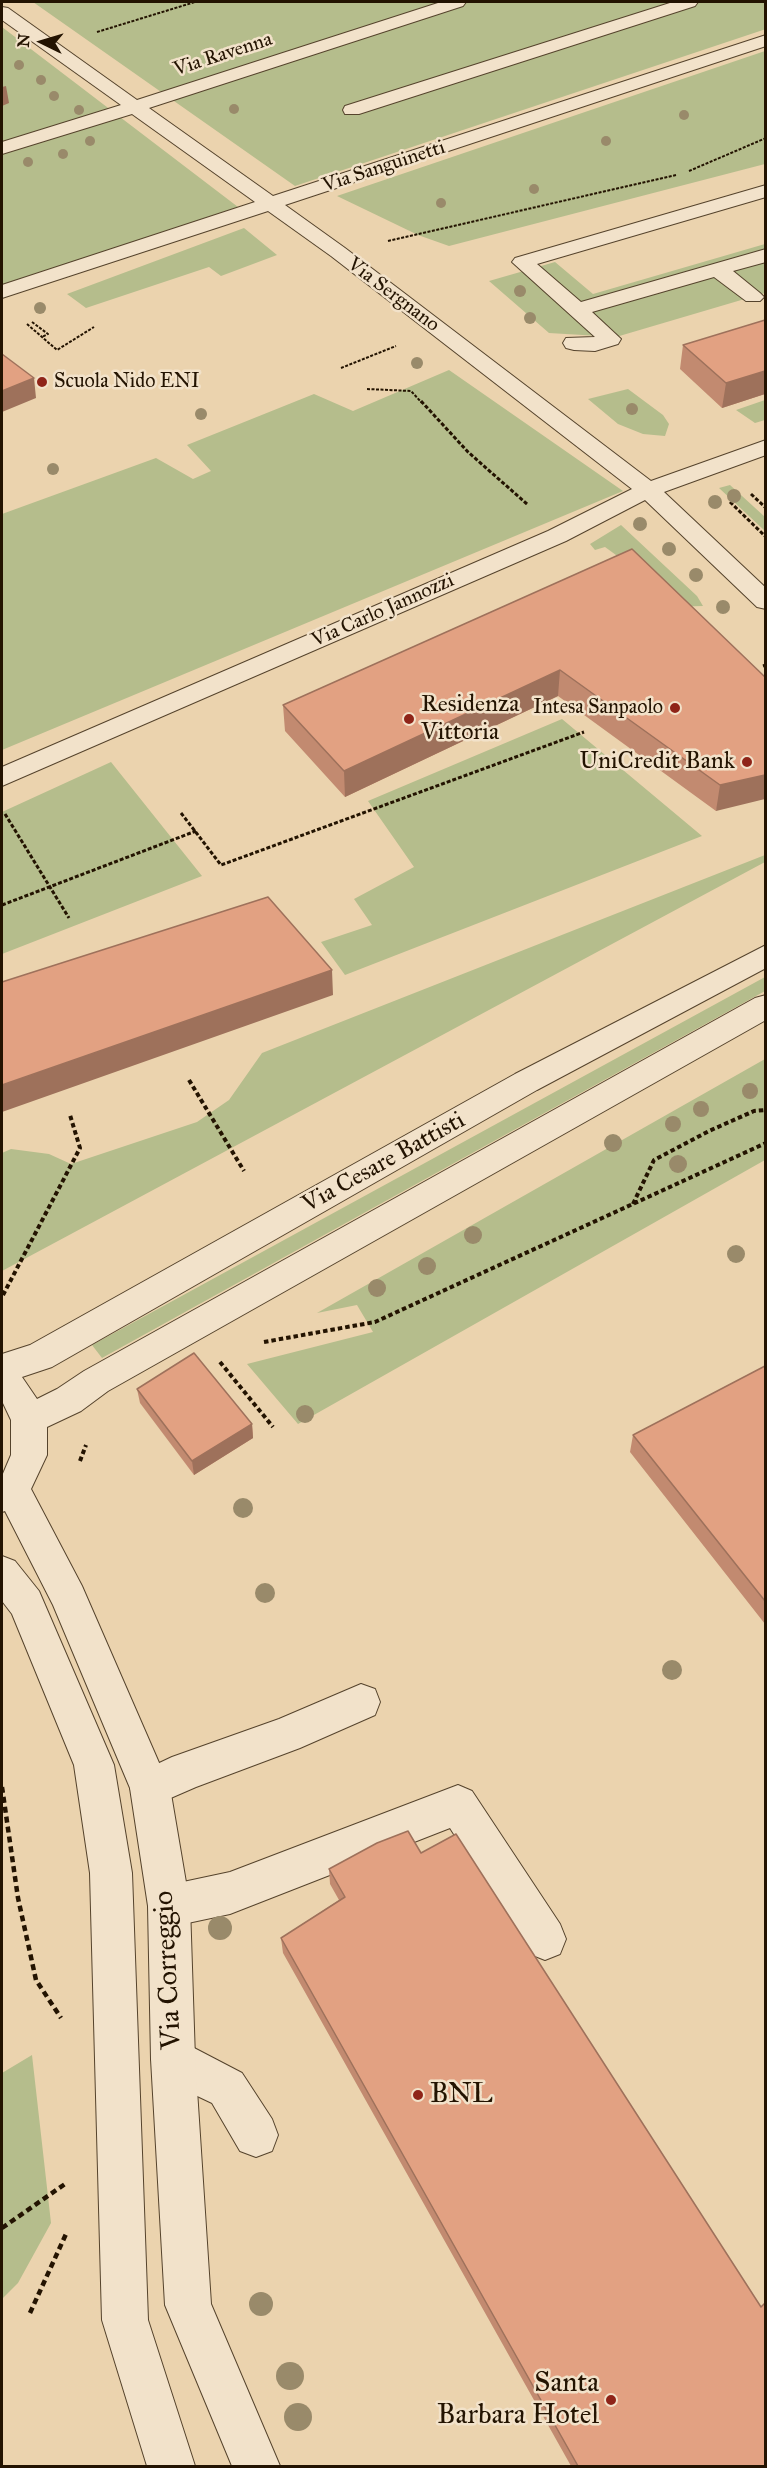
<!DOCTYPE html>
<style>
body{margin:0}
#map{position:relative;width:767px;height:2468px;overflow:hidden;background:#ebd3ae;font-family:"IM FELL Great Primer",serif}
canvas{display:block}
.frame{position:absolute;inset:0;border:3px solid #231301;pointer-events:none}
.north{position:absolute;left:12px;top:12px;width:60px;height:60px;-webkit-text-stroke:4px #f2e2ca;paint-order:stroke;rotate:275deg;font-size:16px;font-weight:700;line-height:24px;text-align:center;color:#231301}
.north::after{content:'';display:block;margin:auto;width:21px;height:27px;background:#231301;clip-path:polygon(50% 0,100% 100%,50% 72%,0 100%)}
</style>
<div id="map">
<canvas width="767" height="2468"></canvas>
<div class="frame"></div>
<div class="north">N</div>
</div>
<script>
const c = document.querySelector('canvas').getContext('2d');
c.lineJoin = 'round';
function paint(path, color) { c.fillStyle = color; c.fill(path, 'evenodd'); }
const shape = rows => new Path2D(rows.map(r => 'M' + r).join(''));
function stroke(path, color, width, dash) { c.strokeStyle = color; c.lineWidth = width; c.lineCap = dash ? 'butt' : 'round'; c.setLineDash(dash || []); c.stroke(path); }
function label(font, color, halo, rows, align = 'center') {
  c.font = font + ' "IM FELL Great Primer",serif'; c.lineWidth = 5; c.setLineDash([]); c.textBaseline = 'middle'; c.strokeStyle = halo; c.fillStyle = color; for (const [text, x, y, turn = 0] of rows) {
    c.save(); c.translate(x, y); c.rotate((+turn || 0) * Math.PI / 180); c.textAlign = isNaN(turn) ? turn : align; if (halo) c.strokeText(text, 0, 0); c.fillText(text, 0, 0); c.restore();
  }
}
const green = shape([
 [33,2,765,2,766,29,295,186],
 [2,27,238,207,2,285],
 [765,51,765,164,449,246,418,235,337,196],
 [244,228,277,255,221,276,209,267,86,308,67,294],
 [765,244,765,293,616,337,549,333,489,281,555,262,593,294],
 [449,370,623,491,2,750,2,514,156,458,193,479,211,471,187,445,314,394,353,411],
 [628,389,663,415,669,424,665,436,643,434,618,424,588,399],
 [765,400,765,420,755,423,736,410],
 [730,485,765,517,765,531,719,488],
 [621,525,697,596,703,606,669,607,616,555,605,547,595,550,590,544],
 [562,719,702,836,345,975,321,942,372,925,354,899,414,867,368,801],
 [111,762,202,876,2,954,2,812],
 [765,855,765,862,2,1271,2,1153,11,1149,49,1154,71,1164,197,1122,229,1100,262,1053],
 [765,977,765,991,102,1358,92,1345],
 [765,1059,765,1160,298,1424,247,1364,373,1332,357,1305,317,1313],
 [32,2055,51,2223,18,2283,2,2299,2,2073]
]);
const pathFar3 = shape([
 [97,32,195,2],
 [689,171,766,138],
 [388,241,676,175],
 [32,322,48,334,42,337],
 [27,324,57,350,94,327],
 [341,368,396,346],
 [367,389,411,391,422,403]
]);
const pathFar2 = shape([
 [421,401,468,452,527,504],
 [751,494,766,508],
 [730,502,766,537],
 [763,666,766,665],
 [181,813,221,865,584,732],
 [5,814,69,918],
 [2,905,196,831]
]);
const pathFar1 = shape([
 [189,1080,244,1171],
 [633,1204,654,1160,709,1131,754,1111,766,1110],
 [3,1295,80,1148,70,1115],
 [264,1342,375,1322,766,1143],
 [220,1362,273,1427],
 [80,1461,86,1445]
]);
const path = shape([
 [2,1787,18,1898,36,1980,61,2018],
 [2,2228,65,2184],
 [30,2313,66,2234]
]);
const lane = shape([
 [361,1684,375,1689,380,1702,375,1715,300,1748,196,1787,150,1807,136,1802,130,1788,136,1774,172,1757,279,1719,361,1684],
 [458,1785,472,1791,560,1924,566,1939,560,1954,545,1960,530,1954,450,1828,230,1914,169,1927,154,1921,148,1906,154,1891,169,1885,230,1872,458,1785],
 [173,2037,242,2073,272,2119,278,2135,272,2151,256,2157,240,2151,212,2103,172,2084,158,2074,151,2059,158,2044,173,2037]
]);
const street = shape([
 [441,2,466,2,463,6,149,108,273,196,766,35,766,46,285,205,345,248,651,481,766,440,766,455,664,492,766,588,766,609,757,607,645,500,566,541,2,786,2,767,548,531,632,489,331,256,268,211,2,298,2,285,255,202,132,114,2,154,2,142,121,105,2,20,2,7,8,8,137,100,441,2],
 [673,2,698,2,695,6,359,114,345,114,343,110,345,106,673,2],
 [766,185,766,197,537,264,581,302,766,249,766,262,733,271,760,293,764,297,760,301,746,301,714,277,592,312,621,339,618,344,595,351,574,350,566,348,563,343,566,338,595,337,512,262,515,258,766,185],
 [766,945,766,968,537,1090,52,1367,22,1377,37,1399,57,1389,84,1371,755,998,766,995,766,1020,108,1391,81,1411,47,1427,47,1455,31,1489,82,1586,170,1788,190,1906,195,2059,211,2304,280,2466,232,2466,165,2305,151,2059,148,1906,130,1788,53,1605,5,1511,2,1512,2,1476,11,1455,11,1420,2,1401,2,1354,30,1345,515,1074,766,945],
 [2,1556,15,1561,39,1591,114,1765,132,1873,148,2320,195,2466,147,2466,102,2320,90,1873,74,1765,12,1614,2,1601,2,1556]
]);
const trees = [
 [19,65,5],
 [41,80,5],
 [54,96,5],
 [234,109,5],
 [79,110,5],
 [684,115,5],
 [90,141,5],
 [606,141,5],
 [63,154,5],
 [28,162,5],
 [534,189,5],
 [441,203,5],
 [520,291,6],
 [40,308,6],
 [530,318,6],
 [417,363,6],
 [632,409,6],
 [201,414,6],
 [53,469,6],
 [734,496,7],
 [715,502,7],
 [640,524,7],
 [669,549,7],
 [696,575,7],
 [723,607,7],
 [750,1091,8],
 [701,1109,8],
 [673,1124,8],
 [613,1143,9],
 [678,1164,9],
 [473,1235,9],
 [736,1254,9],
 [427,1266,9],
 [377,1288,9],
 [305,1414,9],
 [243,1508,10],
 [265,1593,10],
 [672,1670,10],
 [220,1928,12],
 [261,2304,12],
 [290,2376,14],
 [298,2417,14]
];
const wall = shape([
 [765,320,765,394,722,408,680,369,683,345],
 [632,549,765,677,716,811,558,696,345,797,285,731,283,705],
 [765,1366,765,1624,630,1452,633,1435],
 [137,1389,252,1424,253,1438,194,1475,140,1403],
 [421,1853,765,2466,571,2466,283,1953,281,1938,339,1900,330,1884,329,1869]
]);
const shadedWall = shape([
 [6,86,9,103,2,106,2,87],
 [765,371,765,394,722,408,726,383],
 [34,378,36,398,2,412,2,391],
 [560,670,558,696,345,797,344,771],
 [765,775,765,799,716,811,720,785],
 [332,970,333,995,2,1112,2,1085],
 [252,1424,253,1438,194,1475,192,1461]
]);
const building = shape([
 [765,320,765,371,726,383,683,345,765,320],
 [2,354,34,378,2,391,2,354],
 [632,549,765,677,765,775,720,785,560,670,344,771,283,705,632,549],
 [268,897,332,970,2,1085,2,982,268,897],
 [194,1353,252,1424,192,1461,137,1389,194,1353],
 [765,1366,765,1601,633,1435,765,1366],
 [408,1831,421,1853,456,1834,761,2307,765,2303,765,2466,578,2466,281,1938,345,1897,329,1869,377,1843,408,1831]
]);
const markers = [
 [42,382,6,"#8f2418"],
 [675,708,6,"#8f2418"],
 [409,719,6,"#8f2418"],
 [747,762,6,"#8f2418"],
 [418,2095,6,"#8f2418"],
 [611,2400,6,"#8f2418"]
];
const farStreetnames = [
 ["Via Ravenna",223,55,-18],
 ["Via Sanguinetti",384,167,-18],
 ["Via Sergnano",393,295,37],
 ["Via Carlo Jannozzi",383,611,-24]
];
const farPoinames = [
 ["Scuola Nido ENI",54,382],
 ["Intesa Sanpaolo",663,708,"right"]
];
const poiNames = [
 ["Residenza",421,705],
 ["Vittoria",421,733],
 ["UniCredit Bank",735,762,"right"]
];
const streetNames = [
 ["Via Cesare Battisti",384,1163,-29]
];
const nearStreetnames = [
 ["Via Correggio",169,1970,-93]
];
const nearPoinames = [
 ["BNL",430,2095],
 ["Santa",599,2384,"right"],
 ["Barbara Hotel",599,2416,"right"]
];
paint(green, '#b5bd8c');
stroke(lane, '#55432c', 2);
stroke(street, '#55432c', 2);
stroke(pathFar3, '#231301', 2, [3, 1.5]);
stroke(pathFar2, '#231301', 3, [4, 2]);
stroke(pathFar1, '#231301', 4, [4.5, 3]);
stroke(path, '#231301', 4.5, [6, 4]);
paint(lane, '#f2e2ca');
paint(street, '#f2e2ca');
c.fillStyle = '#998a6a';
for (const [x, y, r] of trees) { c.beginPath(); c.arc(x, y, r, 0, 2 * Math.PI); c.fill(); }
paint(wall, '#c28a70');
paint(shadedWall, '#9e715b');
paint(building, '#e2a182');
stroke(building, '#9e715b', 1.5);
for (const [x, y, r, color] of markers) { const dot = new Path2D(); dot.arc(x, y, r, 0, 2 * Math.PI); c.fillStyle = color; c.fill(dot); stroke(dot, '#f2e2ca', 2); }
label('20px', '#231301', '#f2e2ca', farStreetnames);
label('20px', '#231301', '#f2e2ca', farPoinames, 'left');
label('24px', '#231301', '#f2e2ca', poiNames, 'left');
label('24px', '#231301', '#f2e2ca', streetNames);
label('28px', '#231301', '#f2e2ca', nearStreetnames);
label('28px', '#231301', '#f2e2ca', nearPoinames, 'left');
</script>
